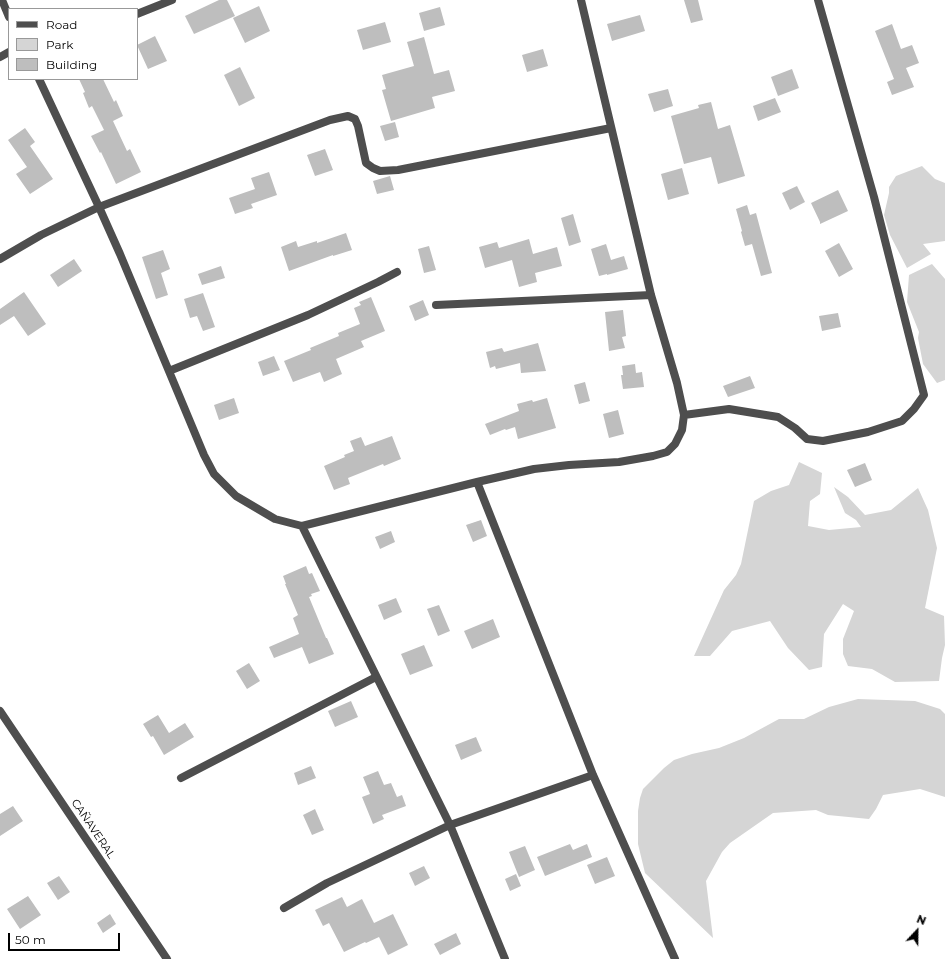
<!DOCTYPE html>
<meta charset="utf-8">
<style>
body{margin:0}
#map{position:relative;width:945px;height:959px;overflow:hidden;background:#fff;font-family:Montserrat,sans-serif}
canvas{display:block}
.legend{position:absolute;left:8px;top:8px;width:130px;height:72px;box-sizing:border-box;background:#fff;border:1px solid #999;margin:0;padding:5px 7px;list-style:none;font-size:12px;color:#000}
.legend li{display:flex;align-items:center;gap:8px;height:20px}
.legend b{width:20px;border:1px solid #999}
.north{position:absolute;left:897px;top:911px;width:40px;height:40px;-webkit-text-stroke:3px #fff;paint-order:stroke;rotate:22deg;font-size:11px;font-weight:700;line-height:16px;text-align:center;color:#000}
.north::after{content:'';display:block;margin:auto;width:14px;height:18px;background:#000;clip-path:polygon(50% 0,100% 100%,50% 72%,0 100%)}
.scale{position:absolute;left:8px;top:933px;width:112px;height:18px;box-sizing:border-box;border:2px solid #000;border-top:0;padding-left:5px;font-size:12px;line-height:14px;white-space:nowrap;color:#000;-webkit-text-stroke:3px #fff;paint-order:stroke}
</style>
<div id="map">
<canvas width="945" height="959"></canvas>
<ul class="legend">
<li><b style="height:5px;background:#4e4e4e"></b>Road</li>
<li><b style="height:11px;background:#d5d5d5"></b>Park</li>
<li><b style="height:11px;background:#bebebe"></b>Building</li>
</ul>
<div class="north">N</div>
<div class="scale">50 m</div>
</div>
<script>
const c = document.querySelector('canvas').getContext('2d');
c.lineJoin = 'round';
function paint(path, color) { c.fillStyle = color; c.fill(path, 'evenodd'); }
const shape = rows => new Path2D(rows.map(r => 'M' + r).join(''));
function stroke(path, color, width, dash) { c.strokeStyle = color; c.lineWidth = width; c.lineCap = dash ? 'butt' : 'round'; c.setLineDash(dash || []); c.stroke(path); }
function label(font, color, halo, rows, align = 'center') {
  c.font = font + ' Montserrat,sans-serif'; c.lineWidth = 3.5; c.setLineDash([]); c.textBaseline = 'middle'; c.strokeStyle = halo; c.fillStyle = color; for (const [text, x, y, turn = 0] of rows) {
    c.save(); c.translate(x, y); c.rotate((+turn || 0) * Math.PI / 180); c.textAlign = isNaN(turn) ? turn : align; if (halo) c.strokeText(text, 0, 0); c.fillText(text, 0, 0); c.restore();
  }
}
const green = shape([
 [922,166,935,179,945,183,945,241,923,244,931,254,907,268,890,235,884,215,889,193,889,187,896,176],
 [932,264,945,279,945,380,937,383,923,364,918,338,919,332,907,302,909,275],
 [799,462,822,473,820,494,810,501,808,526,829,530,861,527,856,520,845,513,834,487,848,497,865,515,891,510,918,488,928,510,937,548,925,608,944,616,945,645,942,658,939,681,895,682,872,669,848,666,843,654,843,639,854,611,843,604,824,634,822,667,809,670,788,648,770,621,732,631,710,656,694,656,724,590,736,575,741,564,754,501,771,491,789,485],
 [858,699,915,701,940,709,945,714,945,797,920,789,883,795,876,809,869,819,828,815,816,810,773,813,730,843,722,852,706,881,713,938,645,873,638,844,638,811,640,798,643,789,664,768,674,760,692,754,719,748,744,738,779,719,804,719,829,707]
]);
const building = shape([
 [219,0,227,0,235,16,194,34,185,16],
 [684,0,698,0,703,20,691,23],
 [259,6,270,31,245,43,233,18],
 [440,7,445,25,424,31,419,13],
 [640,15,645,31,612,41,607,24],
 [385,22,391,42,363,50,357,30],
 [892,24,901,49,912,45,919,63,906,68,914,87,892,95,887,82,894,79,875,31],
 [155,36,167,61,148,69,137,45],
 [424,37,434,74,449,70,455,91,432,97,435,108,391,121,382,90,386,89,382,75,414,66,407,42],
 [543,49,548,66,527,72,522,55],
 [240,67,255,98,239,106,224,75],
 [792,69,799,88,778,96,771,77],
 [79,79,103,79,114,102,116,100,123,116,113,121,127,151,130,149,141,172,116,184,101,152,100,153,91,136,104,130,92,106,89,108,83,93,85,92],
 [668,89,673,106,654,112,648,94],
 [775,98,781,112,758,121,753,106],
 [711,102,718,129,730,125,745,176,718,184,711,157,684,164,671,116,699,108,698,105],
 [395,122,399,137,385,141,380,126],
 [25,128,35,142,30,146,53,179,30,194,16,174,27,167,8,140],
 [325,149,333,170,315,176,307,155],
 [682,168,689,194,668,200,661,174],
 [269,172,277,195,251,204,253,208,235,214,229,198,255,189,251,178],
 [390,176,394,190,377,194,373,181],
 [797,186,805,202,790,210,782,193],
 [838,190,848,211,820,224,820,222,811,203],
 [747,205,750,215,756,213,772,273,761,276,752,244,745,246,741,232,742,231,736,209],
 [573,214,581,242,569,246,561,218],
 [346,233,352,250,333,256,333,255,289,271,281,247,296,241,298,247,317,241,317,243],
 [529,239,533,254,557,247,562,266,535,273,537,282,519,287,512,260,485,268,479,247,497,242,499,248],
 [839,243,853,269,839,277,825,251],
 [606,244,611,260,624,256,628,269,607,275,607,274,599,276,591,249],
 [429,246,436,270,424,273,418,249],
 [163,250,170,269,161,273,168,295,156,299,142,257],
 [74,259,82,271,58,287,50,275],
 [221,266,225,278,202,285,198,274],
 [24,292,46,324,28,336,14,316,0,325,0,309],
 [203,293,215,327,203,331,197,316,190,318,184,299],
 [371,297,385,331,361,341,364,347,336,359,342,374,324,382,320,372,293,382,284,361,311,350,310,348,339,336,338,333,360,324,354,308,361,305,359,302],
 [423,300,429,315,415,321,409,306],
 [623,310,626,336,622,337,625,348,609,351,605,312],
 [838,313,841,327,822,331,819,316],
 [538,343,546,371,521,373,520,363,496,369,495,366,490,368,486,352,502,348,504,352],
 [274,356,280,370,263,376,258,362],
 [635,364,636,373,642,372,644,387,623,389,621,375,623,375,622,366],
 [750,376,755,388,728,397,723,386],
 [585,382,590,401,579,404,574,385],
 [234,398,239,413,219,420,214,405],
 [547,398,556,428,518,439,515,427,506,430,505,429,490,435,485,424,519,411,517,404,532,400,533,402],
 [618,410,624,434,609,438,603,414],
 [392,436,401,459,384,466,383,464,348,478,350,484,334,490,324,466,345,457,344,455,354,451,350,441,361,437,365,446],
 [865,463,872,480,855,487,847,470],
 [481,520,487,536,473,542,466,525],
 [391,531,395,542,380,549,375,537],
 [306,566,309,574,312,573,320,591,311,594,312,596,309,597,326,638,327,638,334,654,309,664,302,647,274,658,269,647,299,634,293,618,298,615,285,584,286,584,283,576],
 [396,598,402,612,384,620,378,605],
 [439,605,450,631,438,636,427,609],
 [493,619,500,637,472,649,464,631],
 [424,645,433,666,410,675,401,654],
 [249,663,260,681,247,689,236,671],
 [351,701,358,717,335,727,328,711],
 [158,715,169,733,185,723,194,737,164,755,153,736,151,737,143,724],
 [476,737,482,751,461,760,455,745],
 [311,766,316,778,298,785,294,773],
 [378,771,384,785,391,783,397,797,402,795,406,806,382,815,384,819,373,824,362,797,370,794,363,777],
 [13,806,23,821,0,836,0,814],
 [315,809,324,830,312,835,303,815],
 [570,844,573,850,587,844,592,857,545,876,537,857],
 [525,846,535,870,519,877,509,852],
 [607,857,615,876,595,884,587,865],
 [424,866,430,878,415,886,409,873],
 [516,874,521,886,510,891,505,879],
 [59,876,70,892,58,900,47,883],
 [28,896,41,915,20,929,7,909],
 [342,897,347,907,362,899,374,923,393,914,408,945,388,955,379,937,366,943,365,942,344,952,329,923,323,926,315,910],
 [110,914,116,924,103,933,97,923],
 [456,933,461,944,440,955,434,944]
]);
const minor = shape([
 [2,0,9,17],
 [137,14,172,0],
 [0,57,9,52],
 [39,79,99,207,120,254,204,455,214,474,236,496,275,519,302,526,477,482,534,469,569,465,619,462,653,456,667,452,675,444,682,430,684,415,677,383,651,295,581,0],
 [0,259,41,235,99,207,330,120,348,116,355,119,358,126,366,163,373,168,380,171,398,170,611,128],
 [436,305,651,295],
 [169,371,308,315,378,282,397,272],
 [684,415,729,409,778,417,795,428,807,439,823,441,868,432,902,421,914,409,924,395,874,197,818,0],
 [477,482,593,775,675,959],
 [302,526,450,825,505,959],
 [0,711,167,959],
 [181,778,376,677],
 [284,908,327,883,450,825,593,775]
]);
const streetNames = [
 ["CAÑAVERAL",93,829,56]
];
paint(green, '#d5d5d5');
paint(building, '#bebebe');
stroke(minor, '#4e4e4e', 8);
label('11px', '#000', '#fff', streetNames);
</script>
